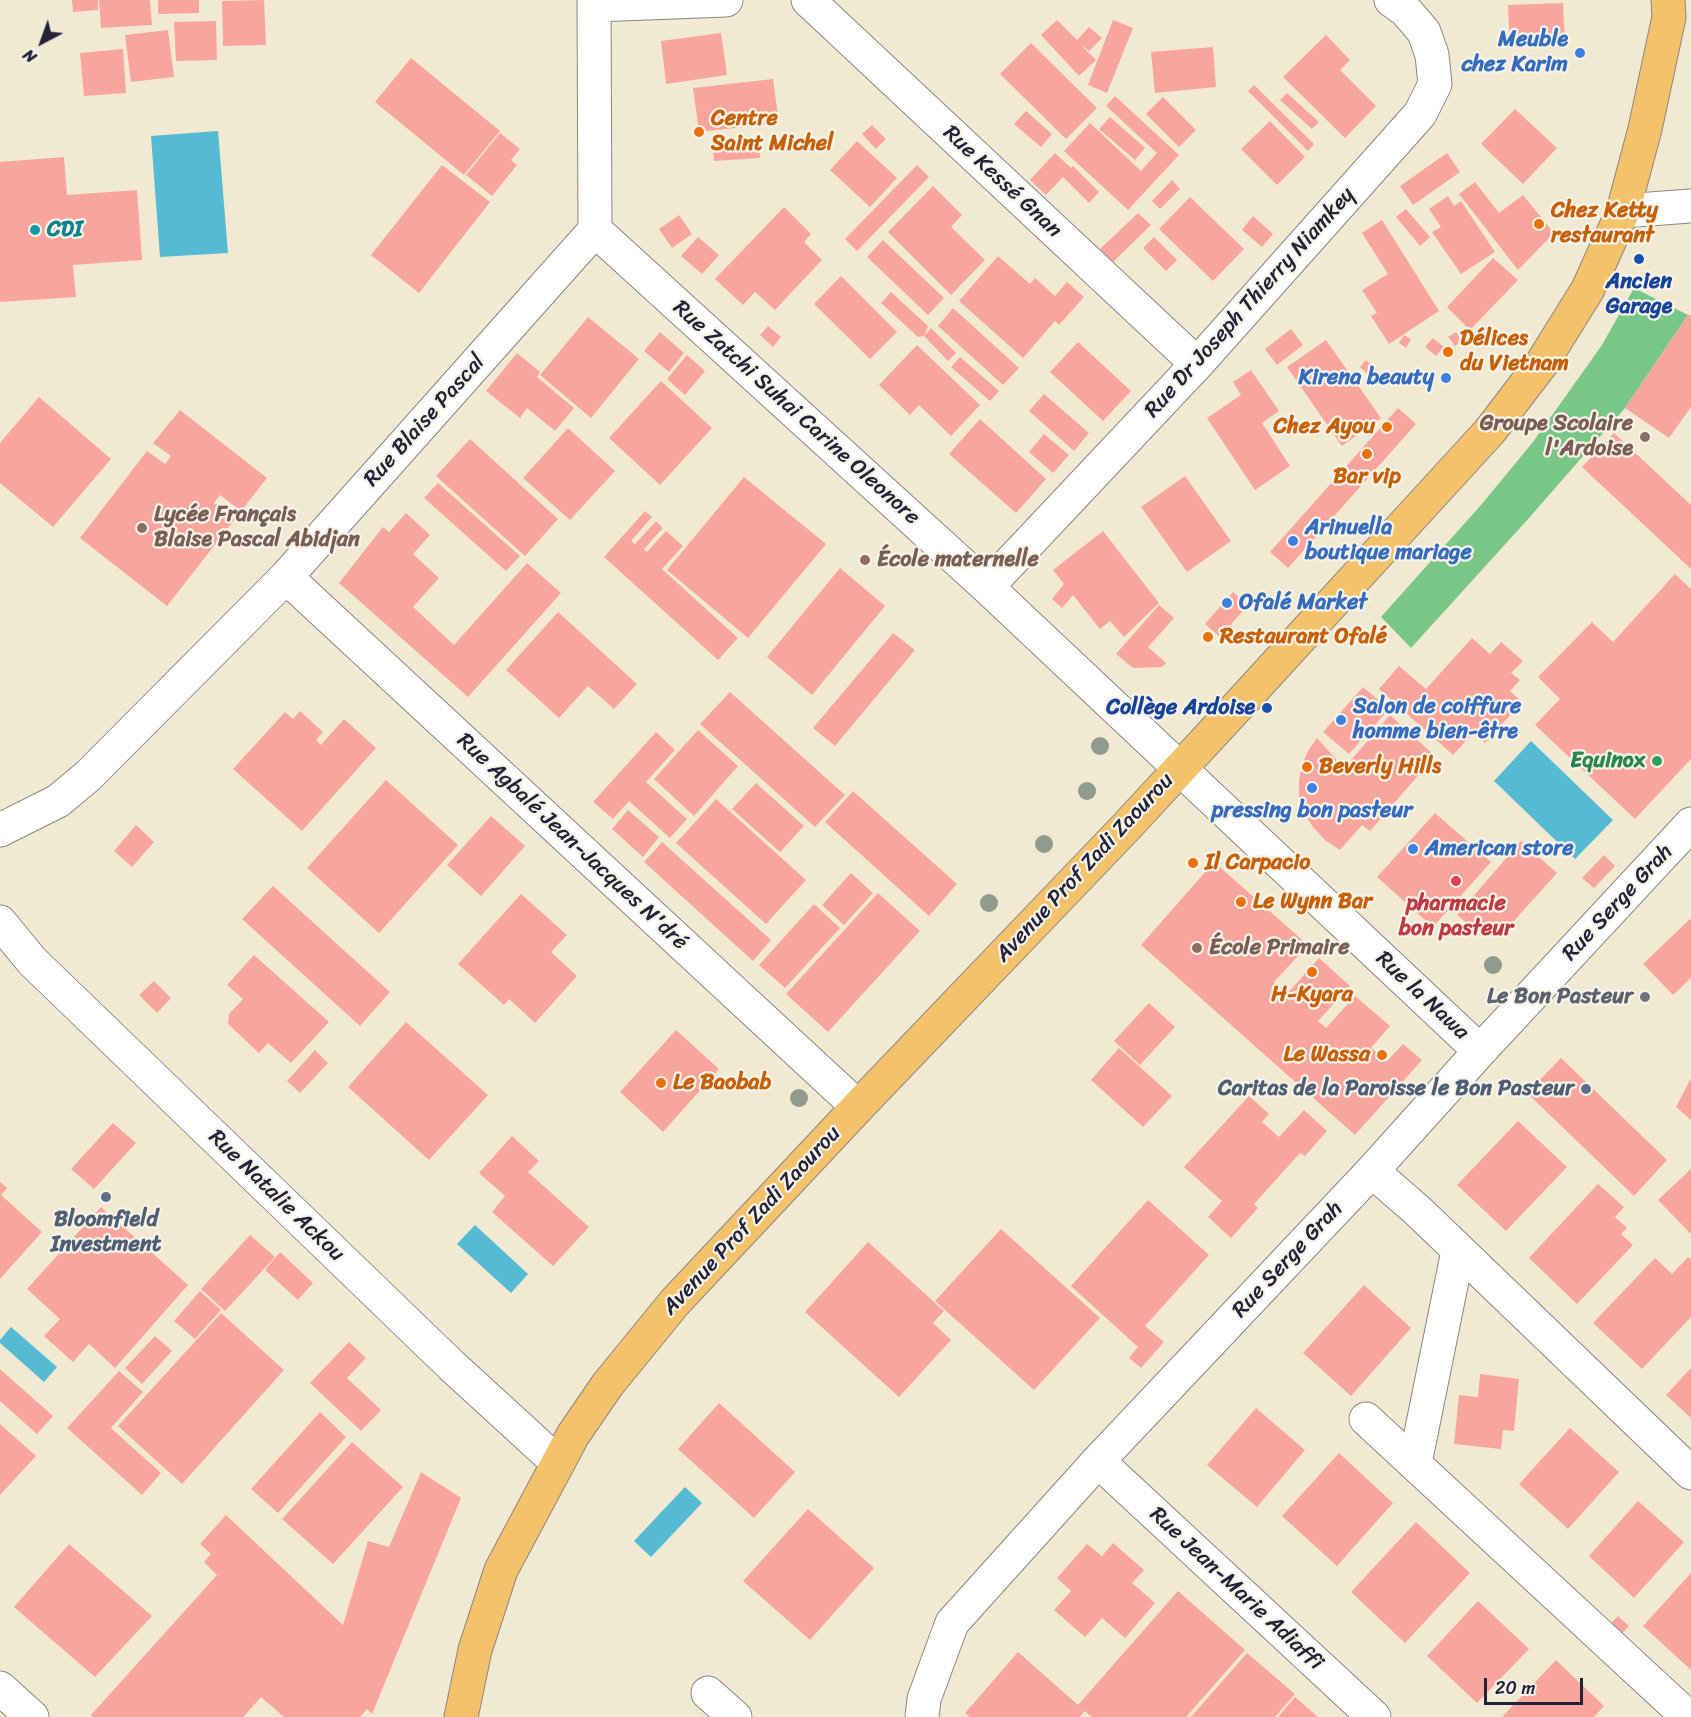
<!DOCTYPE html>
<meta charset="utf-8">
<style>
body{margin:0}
#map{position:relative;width:1691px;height:1717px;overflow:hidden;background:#f2e9d2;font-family:Sriracha,sans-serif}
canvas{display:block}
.north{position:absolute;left:12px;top:12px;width:60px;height:60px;-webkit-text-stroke:4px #f7f3e8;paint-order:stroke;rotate:221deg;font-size:16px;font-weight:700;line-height:24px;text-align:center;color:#22223b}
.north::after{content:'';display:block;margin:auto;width:21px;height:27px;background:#22223b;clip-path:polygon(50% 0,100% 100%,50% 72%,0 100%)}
.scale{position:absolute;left:1484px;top:1678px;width:99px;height:27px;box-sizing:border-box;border:3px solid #22223b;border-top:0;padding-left:8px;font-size:18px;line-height:21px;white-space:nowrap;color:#22223b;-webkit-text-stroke:4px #f7f3e8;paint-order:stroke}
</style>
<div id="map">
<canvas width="1691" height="1717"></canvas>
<div class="north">N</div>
<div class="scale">20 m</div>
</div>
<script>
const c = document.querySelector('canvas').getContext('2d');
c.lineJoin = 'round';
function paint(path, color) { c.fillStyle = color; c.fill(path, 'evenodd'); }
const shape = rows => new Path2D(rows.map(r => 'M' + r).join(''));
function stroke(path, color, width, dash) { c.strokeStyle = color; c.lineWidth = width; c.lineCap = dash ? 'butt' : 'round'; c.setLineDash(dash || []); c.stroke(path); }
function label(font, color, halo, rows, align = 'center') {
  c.font = font + ' Sriracha,sans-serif'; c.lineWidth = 4.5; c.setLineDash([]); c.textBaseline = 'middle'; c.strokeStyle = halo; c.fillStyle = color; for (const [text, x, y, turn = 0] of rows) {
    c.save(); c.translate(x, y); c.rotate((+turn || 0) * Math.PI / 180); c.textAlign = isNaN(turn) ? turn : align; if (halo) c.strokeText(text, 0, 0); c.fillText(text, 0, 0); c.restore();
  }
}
const green = shape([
 [1634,288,1688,315,1625,408,1529,518,1411,648,1381,617,1481,505,1533,442,1602,345]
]);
const water = shape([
 [218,131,228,253,160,257,151,136],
 [1531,741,1613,820,1575,859,1494,781],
 [475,1225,528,1274,511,1293,457,1244],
 [11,1327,57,1367,44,1382,0,1343,0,1340],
 [685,1487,702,1503,651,1557,634,1541]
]);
const building = shape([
 [72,0,98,0,98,10,73,12],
 [99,0,150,0,152,25,101,28],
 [158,0,199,0,199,13,158,14],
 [264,0,266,45,223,46,222,1],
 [1563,3,1565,45,1510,47,1508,5],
 [1057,20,1077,40,1089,27,1102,38,1089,51,1080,44,1096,60,1079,76,1041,35],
 [1113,20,1133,28,1107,93,1088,85],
 [216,21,217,60,176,61,174,22],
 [168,30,174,77,131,82,125,35],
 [721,33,727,75,666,84,661,41],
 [1326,35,1350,60,1340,70,1376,106,1345,138,1283,77],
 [1031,43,1097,108,1066,139,1000,74],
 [1213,47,1216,87,1155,93,1151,52],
 [123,49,126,93,84,96,80,53],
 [411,58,500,131,464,175,375,102],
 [773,79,779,123,699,132,693,88],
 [1254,85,1314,144,1308,151,1248,91],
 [1287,93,1319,122,1312,129,1280,100],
 [1115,96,1179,155,1128,210,1064,151,1090,123,1141,171,1157,153,1106,106],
 [1163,97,1196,130,1179,147,1146,114],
 [1515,109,1557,148,1523,184,1481,144],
 [1026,111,1052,134,1041,147,1014,124],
 [1110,117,1145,148,1135,160,1099,129],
 [1270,121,1305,157,1277,185,1241,149],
 [872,125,886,139,876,149,862,134],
 [500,133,520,149,511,160,517,165,492,196,466,175],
 [759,140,760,158,714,161,713,143],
 [857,141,897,178,870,207,830,170],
 [1055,153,1071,168,1073,166,1099,192,1089,203,1063,177,1046,195,1030,180],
 [1447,153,1460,172,1413,205,1400,186],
 [64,157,67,195,137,190,142,260,73,265,76,297,0,302,0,162],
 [442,165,490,202,419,293,371,255],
 [917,165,929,177,857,251,845,239],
 [1172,180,1180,189,1160,209,1152,201],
 [1475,182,1499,213,1523,195,1554,233,1518,270,1459,194],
 [933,186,962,215,951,227,985,260,951,295,888,232],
 [1448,196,1454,206,1461,201,1495,252,1461,274,1432,232,1441,227,1429,209],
 [1190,197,1244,249,1213,281,1159,229],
 [784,207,811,234,804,242,822,260,775,310,755,292,743,305,715,279],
 [1406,209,1430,237,1420,246,1396,217],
 [1138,213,1151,225,1113,262,1100,249],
 [679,215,692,234,672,248,659,229],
 [1253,216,1273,234,1262,247,1242,230],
 [1382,220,1439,311,1389,344,1371,316,1377,313,1362,290,1388,274,1362,233],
 [698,237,719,255,702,274,681,256],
 [1154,237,1177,260,1166,271,1143,248],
 [883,240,944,298,928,315,867,257],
 [998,256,1030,284,1035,278,1055,296,1067,282,1084,297,1059,325,1055,321,1023,358,959,301],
 [1493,258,1518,280,1470,330,1447,307],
 [841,276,897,332,870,359,814,304],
 [891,292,928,326,924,336,918,337,881,303],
 [953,308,1019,368,1003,385,938,326],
 [1688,315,1691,315,1691,407,1669,438,1625,408],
 [588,317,639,359,591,418,540,375],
 [768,326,781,337,773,347,760,335],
 [931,328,956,353,948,361,924,336],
 [1291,329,1303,345,1277,365,1265,349],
 [660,332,684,353,669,372,644,351],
 [1456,332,1462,341,1455,346,1448,337],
 [1404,335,1411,339,1406,348,1399,343],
 [1433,338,1444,347,1436,356,1425,347],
 [1326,340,1381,418,1342,446,1287,367],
 [1078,342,1131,391,1103,421,1050,372],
 [917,345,980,405,951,436,919,405,910,415,879,385],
 [517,353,540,372,537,377,574,408,555,431,527,408,520,418,486,391],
 [687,355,705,371,685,395,667,379],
 [960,357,999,391,990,401,951,367],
 [1366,360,1385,378,1379,385,1360,367],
 [1251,370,1279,411,1262,423,1290,466,1255,490,1207,418,1241,395,1233,382],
 [661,381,712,428,660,485,609,438],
 [1044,394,1089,433,1074,451,1029,411],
 [39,397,111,459,53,527,0,483,0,443],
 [1398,408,1416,424,1288,568,1270,552],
 [180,410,267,478,241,511,220,495,214,503,235,519,167,606,80,538,147,451,165,464,171,456,153,443],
 [980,419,1046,479,1016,513,949,454],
 [568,428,615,471,570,520,523,478],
 [1614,433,1691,505,1691,569,1582,467],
 [1044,434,1069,455,1053,473,1029,452],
 [470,439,558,519,525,556,436,476],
 [1185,476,1231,541,1187,572,1141,507],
 [744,477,826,544,748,638,667,570],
 [438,483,520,556,506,571,424,498],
 [645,511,652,517,631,541,635,544,656,521,663,528,644,549,647,552,666,531,683,546,662,569,738,638,718,660,604,557],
 [406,513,430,535,413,554,439,578,413,607,454,645,527,563,561,593,468,697,339,583,383,527,389,532],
 [1103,531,1159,603,1124,637,1110,621,1100,629,1073,595,1062,608,1052,599,1064,584,1053,570],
 [840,568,885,606,812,695,767,657],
 [1675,574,1691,589,1691,759,1635,819,1535,725,1560,699,1538,677,1592,622,1613,642],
 [1233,592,1248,605,1220,637,1205,624],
 [1159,605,1174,618,1148,647,1166,663,1162,667,1133,668,1116,654],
 [558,612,637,684,614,709,588,686,559,718,506,670],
 [893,633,915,650,835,746,813,728],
 [1472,638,1490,654,1501,642,1523,661,1511,673,1520,680,1510,691,1522,702,1485,743,1473,733,1453,755,1379,689,1399,666,1426,689],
 [1363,687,1389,709,1349,754,1323,732],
 [730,692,845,795,815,827,700,724],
 [300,711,323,732,316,740,321,745,344,719,376,748,302,831,233,769,285,712,293,719],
 [1390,715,1435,756,1370,831,1362,825,1340,850,1325,840,1313,827,1304,813,1299,796,1299,780,1302,765,1308,751,1317,738,1344,768],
 [698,730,738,766,694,816,654,779],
 [656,732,675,750,646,782,687,819,670,838,629,801,613,819,593,802],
 [386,780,458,845,379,933,307,868],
 [756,783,804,826,780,852,732,809],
 [853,791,957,884,929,916,825,822],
 [716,799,806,880,766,924,676,843],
 [628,810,659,837,643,857,612,829],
 [1435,813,1491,862,1433,927,1377,877],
 [491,816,525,846,481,896,447,865],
 [136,825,154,842,132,867,114,851],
 [1521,841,1557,873,1504,932,1475,930,1457,915],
 [662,842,771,940,753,961,644,862],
 [1604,855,1615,866,1594,888,1582,878],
 [1214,862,1308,945,1274,982,1287,994,1319,958,1350,986,1318,1021,1326,1028,1355,996,1390,1026,1371,1048,1387,1061,1403,1044,1422,1060,1355,1135,1141,945],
 [851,873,873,893,844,925,822,905],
 [273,886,390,992,360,1026,242,919],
 [878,893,920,931,828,1032,786,994],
 [521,894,567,935,551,952,577,976,535,1023,509,999,504,1005,458,964],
 [814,904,840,928,785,988,759,965],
 [1691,918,1691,978,1673,995,1643,964],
 [254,955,329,1022,291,1063,268,1043,259,1053,228,1024,229,1014,243,999,227,985],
 [154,981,171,998,157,1013,139,995],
 [1149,1003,1175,1027,1140,1065,1114,1041],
 [406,1022,488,1095,429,1160,348,1087],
 [676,1030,719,1069,663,1132,620,1092],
 [1119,1048,1172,1096,1143,1127,1091,1080],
 [315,1050,328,1063,300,1093,287,1081],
 [1561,1058,1667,1160,1634,1196,1527,1093],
 [1691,1078,1691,1120,1676,1107],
 [1249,1096,1269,1114,1262,1122,1279,1137,1304,1110,1327,1131,1305,1156,1300,1153,1254,1204,1258,1208,1231,1238,1208,1217,1222,1201,1184,1167],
 [1518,1121,1567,1167,1506,1231,1457,1185],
 [113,1123,136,1143,94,1189,71,1169],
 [512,1136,539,1161,528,1172,589,1227,553,1266,492,1212,505,1196,479,1173],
 [1691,1169,1691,1234,1658,1200],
 [0,1182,7,1188,1,1195,42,1232,0,1279],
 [1598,1184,1624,1207,1615,1217,1627,1228,1621,1234,1633,1245,1577,1304,1529,1258],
 [1148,1200,1209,1255,1145,1326,1164,1342,1141,1368,1129,1358,1138,1347,1071,1286],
 [101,1207,188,1285,115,1368,89,1344,73,1362,44,1336,60,1319,27,1289],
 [1001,1229,1100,1318,1034,1390,935,1301],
 [250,1235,275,1257,225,1311,201,1289],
 [868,1242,944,1311,933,1323,951,1340,899,1397,805,1312],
 [280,1252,313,1283,298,1300,265,1270],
 [1688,1257,1691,1259,1691,1317,1642,1369,1593,1323,1655,1258,1672,1274],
 [1364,1285,1411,1328,1351,1396,1303,1353],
 [200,1291,221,1310,195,1339,174,1321],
 [221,1313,284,1370,182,1484,118,1426],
 [155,1336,172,1351,142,1384,125,1368],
 [349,1342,366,1358,347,1378,381,1410,361,1431,310,1383],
 [1691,1368,1691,1418,1666,1395],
 [0,1369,53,1416,37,1434,0,1401],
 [119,1371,143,1392,111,1428,161,1473,142,1495,67,1428],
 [1480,1374,1519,1379,1514,1431,1503,1430,1501,1449,1454,1444,1459,1395,1478,1397],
 [719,1403,795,1472,754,1518,678,1449],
 [1256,1408,1305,1450,1257,1507,1207,1465],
 [320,1412,346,1437,278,1513,251,1489],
 [0,1424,36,1456,0,1495],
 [1570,1428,1619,1472,1568,1529,1519,1484],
 [352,1442,403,1487,333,1564,282,1519],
 [1339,1453,1393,1503,1337,1566,1282,1516],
 [421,1472,461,1498,372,1714,367,1709,360,1717,284,1717,261,1697,243,1717,93,1717,91,1715,217,1575,204,1562,211,1554,200,1544,226,1515,343,1625,368,1541,389,1547],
 [1638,1501,1684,1542,1634,1598,1589,1556],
 [808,1509,874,1568,810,1640,743,1581],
 [1416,1522,1470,1573,1405,1643,1351,1592],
 [1113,1543,1144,1570,1132,1583,1155,1603,1125,1638,1102,1618,1085,1637,1054,1610,1071,1591,1057,1578,1087,1544,1102,1556],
 [69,1544,152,1616,95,1677,14,1607],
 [1691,1573,1691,1670,1643,1626],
 [1178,1591,1245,1650,1186,1717,1092,1717,1085,1711,1079,1717,970,1717,965,1713,1018,1652,1078,1705],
 [1478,1601,1529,1649,1477,1703,1427,1656],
 [1618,1616,1629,1626,1612,1645,1601,1634],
 [1247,1653,1295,1694,1275,1717,1191,1717],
 [1556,1660,1604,1706,1594,1717,1502,1717],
 [1295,1697,1318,1717,1278,1717]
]);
const minor = shape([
 [808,0,1197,364],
 [594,5,726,0],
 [1623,211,1691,206],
 [595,230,987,587,1480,1051],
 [286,577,858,1107],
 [987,587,1197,364,1420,114,1435,84,1432,55,1424,32,1406,11,1391,0],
 [0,830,58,801,88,776,286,577,595,230,594,0],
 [0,922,32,961,451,1365,558,1463],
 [1372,1171,1418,1211,1691,1473],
 [1366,1419,1688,1717],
 [1098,1461,1374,1717],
 [1415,1463,1458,1251],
 [0,1688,32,1717],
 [708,1693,735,1717],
 [922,1717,924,1699,952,1623,1098,1461,1372,1171,1480,1051,1691,824]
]);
const major = shape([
 [461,1717,475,1650,501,1570,573,1435,608,1384,675,1302,858,1107,1127,826,1249,694,1490,431,1542,363,1588,289,1623,211,1645,129,1669,17,1668,0]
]);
const trees = [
 [1100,746],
 [1087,791],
 [1044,844],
 [989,903],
 [1493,965],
 [799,1098]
];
const markers = [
 [1580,53,6,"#3f7fe0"],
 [699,132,6,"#e8710a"],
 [1539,224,6,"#e8710a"],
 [35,230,6,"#0f9aa8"],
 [1639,259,6,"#1a4fb4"],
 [1448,352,6,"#e8710a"],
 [1446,378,6,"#3f7fe0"],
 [1387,427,6,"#e8710a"],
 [1645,437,6,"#8d6e63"],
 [1367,454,6,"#e8710a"],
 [142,528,6,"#8d6e63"],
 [1293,541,6,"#3f7fe0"],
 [865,560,6,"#8d6e63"],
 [1227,603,6,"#3f7fe0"],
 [1208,637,6,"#e8710a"],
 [1267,708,6,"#1a4fb4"],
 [1341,720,6,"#3f7fe0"],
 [1657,761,6,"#2e9e5b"],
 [1307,767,6,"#e8710a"],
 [1312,788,6,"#3f7fe0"],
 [1413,849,6,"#3f7fe0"],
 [1193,863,6,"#e8710a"],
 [1456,881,6,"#e0444e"],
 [1241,902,6,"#e8710a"],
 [1197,948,6,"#8d6e63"],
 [1312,972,6,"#e8710a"],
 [1645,997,6,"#6b7280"],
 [1382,1055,6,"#e8710a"],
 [661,1083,6,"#e8710a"],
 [1586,1089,6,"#5c6f8a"],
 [106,1197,6,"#5c6f8a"]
];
const shopNames = [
 ["Meuble",1568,40,"right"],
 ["chez Karim",1568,65,"right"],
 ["Kirena beauty",1434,378,"right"],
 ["Arinuella",1305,528],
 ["boutique mariage",1305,553],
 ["Ofalé Market",1239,603],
 ["Salon de coiffure",1353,707],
 ["homme bien-être",1353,732],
 ["pressing bon pasteur",1312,811,"center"],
 ["American store",1425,849]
];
const foodNames = [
 ["Centre",711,119],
 ["Saint Michel",711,144],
 ["Chez Ketty",1551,211],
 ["restaurant",1551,236],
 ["Délices",1460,339],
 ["du Vietnam",1460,364],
 ["Chez Ayou",1375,427,"right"],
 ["Bar vip",1367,477,"center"],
 ["Restaurant Ofalé",1220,637],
 ["Beverly Hills",1319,767],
 ["Il Carpacio",1205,863],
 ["Le Wynn Bar",1253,902],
 ["H-Kyara",1312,995,"center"],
 ["Le Wassa",1370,1055,"right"],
 ["Le Baobab",673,1083]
];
const streetNames = [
 ["Rue Kessé Gnan",1002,182,43],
 ["Rue Dr Joseph Thierry Niamkey",1250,303,-48],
 ["Rue Zatchi Suhai Carine Oleonore",796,413,42],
 ["Rue Blaise Pascal",425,421,-48],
 ["Rue Agbalé Jean-Jacques N'dré",572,842,43],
 ["Avenue Prof Zadi Zaourou",1085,868,-47],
 ["Rue Serge Grah",1618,903,-47],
 ["Rue la Nawa",1422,996,43],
 ["Rue Natalie Ackou",276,1196,44],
 ["Avenue Prof Zadi Zaourou",752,1221,-47],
 ["Rue Serge Grah",1288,1260,-47],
 ["Rue Jean-Marie Adiaffi",1236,1589,43]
];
const cultureNames = [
 ["CDI",47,230]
];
const transitNames = [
 ["Ancien",1639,282],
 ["Garage",1639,307],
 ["Collège Ardoise",1255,708,"right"]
];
const educationNames = [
 ["Groupe Scolaire",1633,424,"right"],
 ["l'Ardoise",1633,449,"right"],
 ["Lycée Français",154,515],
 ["Blaise Pascal Abidjan",154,540],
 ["École maternelle",877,560],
 ["École Primaire",1209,948]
];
const leisureNames = [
 ["Equinox",1645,761]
];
const healthNames = [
 ["pharmacie",1456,904],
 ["bon pasteur",1456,929]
];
const worshipNames = [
 ["Le Bon Pasteur",1633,997]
];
const serviceNames = [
 ["Caritas de la Paroisse le Bon Pasteur",1574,1089],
 ["Bloomfield",106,1220,"center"],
 ["Investment",106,1245,"center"]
];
paint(green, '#79c787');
paint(water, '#55bad4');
paint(building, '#f8a69d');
stroke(minor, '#8a8686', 35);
stroke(major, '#8a8686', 35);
stroke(minor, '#fff', 33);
stroke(major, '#f3c26a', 33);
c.fillStyle = '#909b8e';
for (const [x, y] of trees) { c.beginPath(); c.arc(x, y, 9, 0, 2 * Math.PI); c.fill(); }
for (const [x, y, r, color] of markers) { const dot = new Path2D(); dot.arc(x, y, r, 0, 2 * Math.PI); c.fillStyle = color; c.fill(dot); stroke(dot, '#f7f3e8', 2); }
label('bold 22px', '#366cbe', '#f7f3e8', shopNames, 'left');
label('bold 22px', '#c56008', '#f7f3e8', foodNames, 'left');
label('22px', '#22223b', '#f7f3e8', streetNames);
label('bold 22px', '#0d838f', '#f7f3e8', cultureNames, 'left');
label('bold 22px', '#164399', '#f7f3e8', transitNames);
label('bold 22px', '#785e54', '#f7f3e8', educationNames, 'left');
label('bold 22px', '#27864d', '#f7f3e8', leisureNames, 'right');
label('bold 22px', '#be3a42', '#f7f3e8', healthNames);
label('bold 22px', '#5b616d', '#f7f3e8', worshipNames, 'right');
label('bold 22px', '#4e5e75', '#f7f3e8', serviceNames, 'right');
</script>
